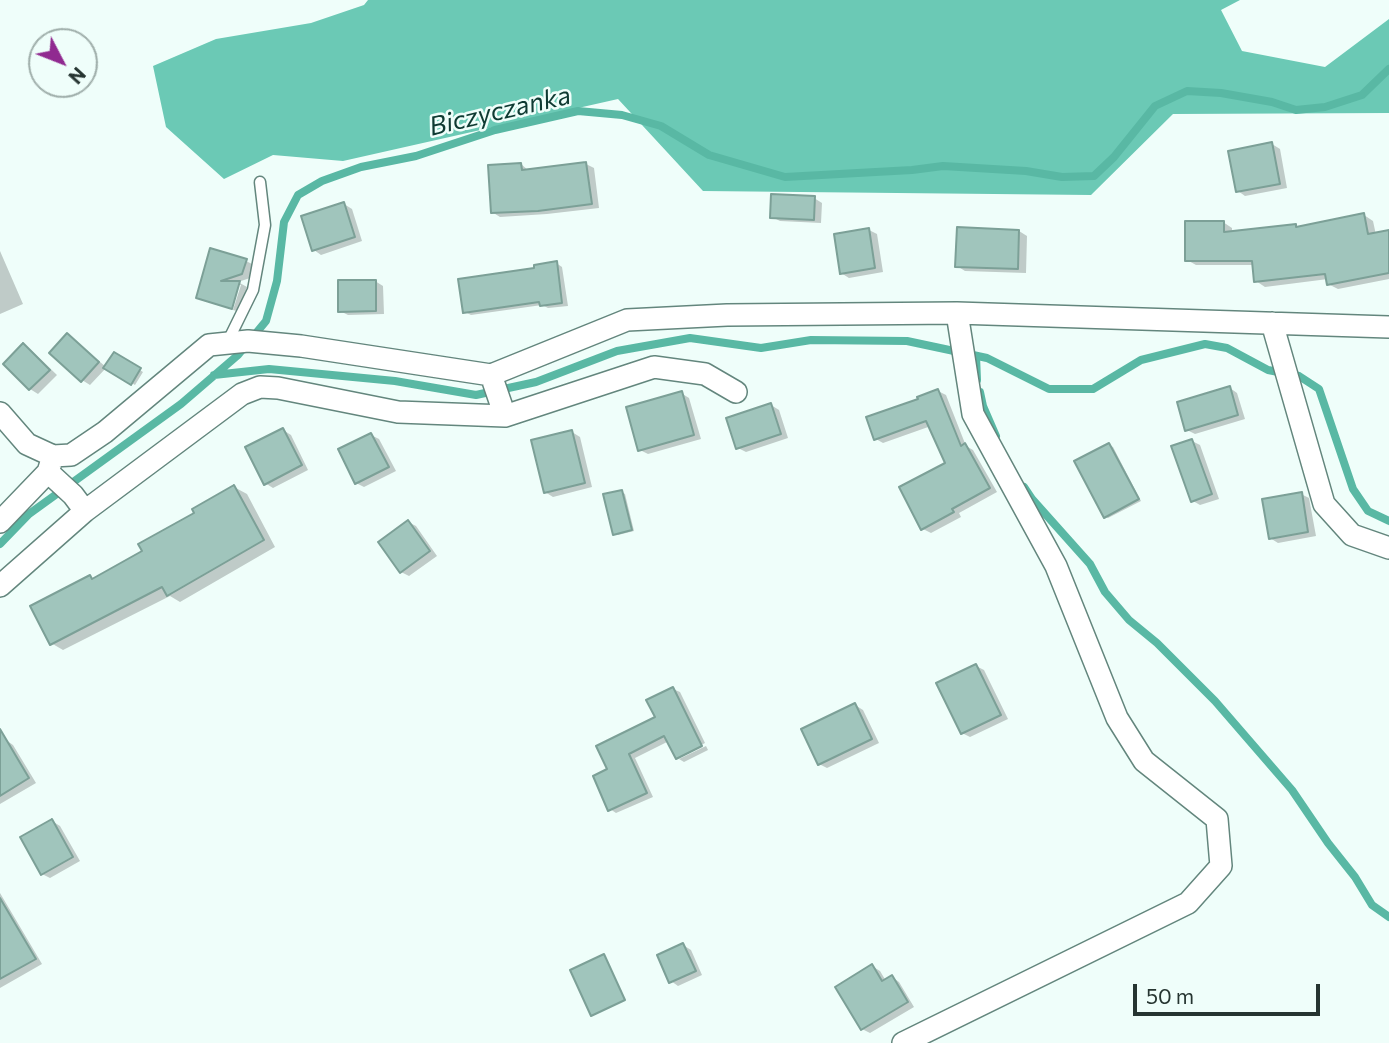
<!DOCTYPE html>
<style>
body{margin:0}
#map{position:relative;width:1389px;height:1043px;overflow:hidden;background:#effefa;font-family:Commissioner,sans-serif}
canvas{display:block}
.north{position:absolute;left:28px;top:28px;width:70px;height:70px;box-sizing:border-box;background:#effefa;border:2px solid #9faeaa;border-radius:50%;rotate:132deg;font-size:19px;font-weight:700;line-height:28px;text-align:center;color:#263531}
.north::after{content:'';display:block;margin:auto;width:24px;height:32px;background:#902a90;clip-path:polygon(50% 0,100% 100%,50% 72%,0 100%)}
.scale{position:absolute;left:1133px;top:984px;width:187px;height:32px;box-sizing:border-box;border:4px solid #263531;border-top:0;padding-left:9px;font-size:21px;line-height:24px;white-space:nowrap;color:#263531;-webkit-text-stroke:5px #effefa;paint-order:stroke}
</style>
<div id="map">
<canvas width="1389" height="1043"></canvas>
<div class="north">N</div>
<div class="scale">50 m</div>
</div>
<script>
const c = document.querySelector('canvas').getContext('2d');
c.lineJoin = 'round';
function paint(path, color) { c.fillStyle = color; c.fill(path, 'evenodd'); }
const shape = rows => new Path2D(rows.map(r => 'M' + r).join(''));
function stroke(path, color, width, dash) { c.strokeStyle = color; c.lineWidth = width; c.lineCap = dash ? 'butt' : 'round'; c.setLineDash(dash || []); c.stroke(path); }
function label(font, color, halo, rows, align = 'center') {
  c.font = font + ' Commissioner,sans-serif'; c.lineWidth = 5; c.setLineDash([]); c.textBaseline = 'middle'; c.strokeStyle = halo; c.fillStyle = color; for (const [text, x, y, turn = 0] of rows) {
    c.save(); c.translate(x, y); c.rotate((+turn || 0) * Math.PI / 180); c.textAlign = isNaN(turn) ? turn : align; if (halo) c.strokeText(text, 0, 0); c.fillText(text, 0, 0); c.restore();
  }
}
const forest = shape([
 [368,0,1240,0,1221,10,1242,51,1325,67,1389,19,1389,113,1173,114,1091,195,703,191,618,99,343,161,273,155,224,179,166,127,153,66,216,39,311,23,364,5]
]);
const shadow = shape([
 [1272,144,1280,149,1287,188,1245,196,1238,191],
 [521,164,529,171,586,164,594,168,599,208,547,214,500,217,492,212],
 [814,198,822,203,821,223,780,221,772,217],
 [344,204,352,209,362,241,321,255,314,250],
 [1364,215,1373,221,1376,235,1389,232,1389,279,1338,289,1328,284,1328,279,1265,287,1256,281,1254,265,1196,265,1187,260,1223,222,1232,228,1232,233,1296,226,1299,228],
 [869,230,877,234,883,272,849,278,841,273],
 [1019,231,1027,236,1026,273,965,271,957,266],
 [0,251,23,304,0,314],
 [246,261,254,265,250,278,238,282,247,287,240,312,233,310,241,285,237,285,230,309,198,297],
 [556,263,562,267,568,306,548,308,542,305,471,315,465,312,536,270],
 [375,281,383,286,384,314,348,315,340,311],
 [68,335,106,367,114,354,143,372,135,385,106,368,90,385,82,380],
 [23,345,31,350,57,375,38,394,30,389,5,364],
 [1230,388,1237,393,1245,419,1195,434,1187,430],
 [938,391,946,395,966,446,973,450,997,492,959,513,961,517,931,533,923,529,947,464,931,426,883,443,876,439,920,400],
 [681,393,689,398,701,439,648,454,640,450],
 [771,405,779,410,788,438,746,452,738,448],
 [283,430,291,435,308,470,273,488,265,483],
 [572,432,580,437,592,487,553,497,545,492],
 [371,435,379,439,396,471,364,487,356,483],
 [1192,441,1200,445,1219,499,1200,505,1193,501],
 [1109,445,1113,447,1141,501,1108,518,1105,516],
 [234,487,247,494,275,547,180,602,170,596,63,650,51,643,90,577,94,579,144,552],
 [622,492,625,494,634,531,618,535,615,533],
 [1301,494,1309,498,1316,536,1278,543,1270,538],
 [408,522,416,526,437,556,409,576,401,572],
 [976,666,984,670,1008,719,970,737,962,733],
 [673,689,680,692,705,743,679,756,679,759,669,741,635,758,653,797,616,813,610,809,610,770,657,718],
 [855,705,863,710,879,743,827,768,819,764],
 [6,740,13,745,36,783,0,804,0,743],
 [706,746,708,750,684,762,679,759],
 [52,821,60,826,80,861,50,878,42,874],
 [0,893,42,964,0,988],
 [683,945,691,950,702,975,678,986,671,981],
 [872,966,880,971,886,981,892,977,899,982,914,1007,870,1033,862,1029]
]);
const stream = shape([
 [976,356,977,380],
 [214,375,269,369,395,381,476,395,536,382,617,351,690,338,761,348,811,340,907,341,987,358,1049,389,1093,389,1141,360,1205,344,1227,348,1268,370,1299,376,1319,389,1353,489,1368,511,1389,521],
 [980,392,983,406,996,436],
 [1024,487,1032,499,1090,564,1105,592,1129,620,1157,643,1215,701,1292,790,1328,843,1355,877,1372,905,1389,917],
 [0,544,29,514,181,404,238,355,266,321,277,281,284,222,298,195,322,181,361,167,416,156,495,130,578,111,622,115,661,126,709,155,785,177,912,170,943,166,1026,171,1062,177,1094,176,1114,157,1155,106,1187,91,1221,93,1272,102,1296,110,1325,107,1362,95,1389,69]
]);
const building = shape([
 [1272,142,1280,184,1236,192,1228,151,1272,142],
 [586,162,592,204,538,211,491,213,488,165,521,163,522,170,586,162],
 [771,194,815,196,814,220,770,218,771,194],
 [344,202,355,237,312,251,301,216,344,202],
 [1364,213,1368,234,1389,230,1389,273,1327,285,1325,274,1254,282,1252,261,1185,261,1185,221,1224,221,1224,232,1296,224,1296,227,1364,213],
 [957,227,1019,230,1018,269,955,267,957,227],
 [869,228,875,268,840,274,834,234,869,228],
 [210,248,247,259,242,274,221,281,240,281,232,309,196,298,210,248],
 [557,261,562,303,540,306,539,302,463,313,458,279,534,268,534,265,557,261],
 [338,280,376,280,376,311,338,312,338,280],
 [67,333,99,362,81,382,49,353,67,333],
 [23,343,50,370,29,390,3,364,23,343],
 [114,352,141,368,131,385,103,368,114,352],
 [1230,386,1238,415,1185,431,1177,402,1230,386],
 [938,389,961,446,965,443,990,488,952,509,954,512,921,530,899,487,945,463,926,421,874,440,866,417,918,399,917,397,938,389],
 [682,391,694,435,638,451,626,407,682,391],
 [771,403,781,434,736,449,726,418,771,403],
 [283,428,302,465,264,485,245,447,283,428],
 [572,430,585,483,544,493,531,440,572,430],
 [371,433,389,467,355,484,338,449,371,433],
 [1192,439,1212,494,1191,502,1171,446,1192,439],
 [1109,443,1139,499,1104,518,1074,461,1109,443],
 [234,485,264,540,167,596,162,587,50,645,30,606,90,575,92,579,142,551,138,544,194,513,192,509,234,485],
 [622,490,632,530,613,535,603,494,622,490],
 [1302,492,1308,532,1269,539,1262,499,1302,492],
 [408,520,430,551,400,573,378,542,408,520],
 [976,664,1001,715,961,734,936,683,976,664],
 [673,687,702,746,676,759,664,736,629,754,647,793,608,811,593,776,607,769,596,746,655,717,646,700,673,687],
 [855,703,872,739,818,765,801,729,855,703],
 [0,729,29,778,0,796,0,729],
 [52,819,73,857,41,875,20,837,52,819],
 [0,898,36,959,0,979,0,898],
 [683,943,696,971,669,983,657,955,683,943],
 [604,954,625,1000,591,1016,570,970,604,954],
 [872,964,882,981,892,975,908,1002,861,1030,835,987,872,964]
]);
const lane = shape([
 [227,343,253,290,265,225,260,182]
]);
const street = shape([
 [1272,323,1324,504,1352,535,1389,548],
 [491,375,505,416],
 [0,413,27,444,53,456,71,455,105,432,209,345,248,341,301,346,491,375,627,320,727,315,957,313,1389,327],
 [48,472,73,495,85,511],
 [0,522,48,472,53,456],
 [0,586,85,511,242,394,260,387,278,388,398,412,505,416,654,367,705,374,736,392],
 [903,1043,1188,903,1221,866,1217,819,1144,761,1117,718,1056,566,973,414,957,313]
]);
const waterNames = [
 ["Biczyczanka",500,111,-13]
];
paint(forest, '#6bc9b5');
paint(shadow, '#0003');
stroke(stream, '#59b8a4', 8);
paint(building, '#a0c5bc');
stroke(building, '#7ca097', 2);
stroke(lane, '#63867d', 13);
stroke(street, '#63867d', 24);
stroke(lane, '#fff', 10);
stroke(street, '#fff', 21);
label('italic 26px', '#0e3a32', '#effefa', waterNames);
</script>
